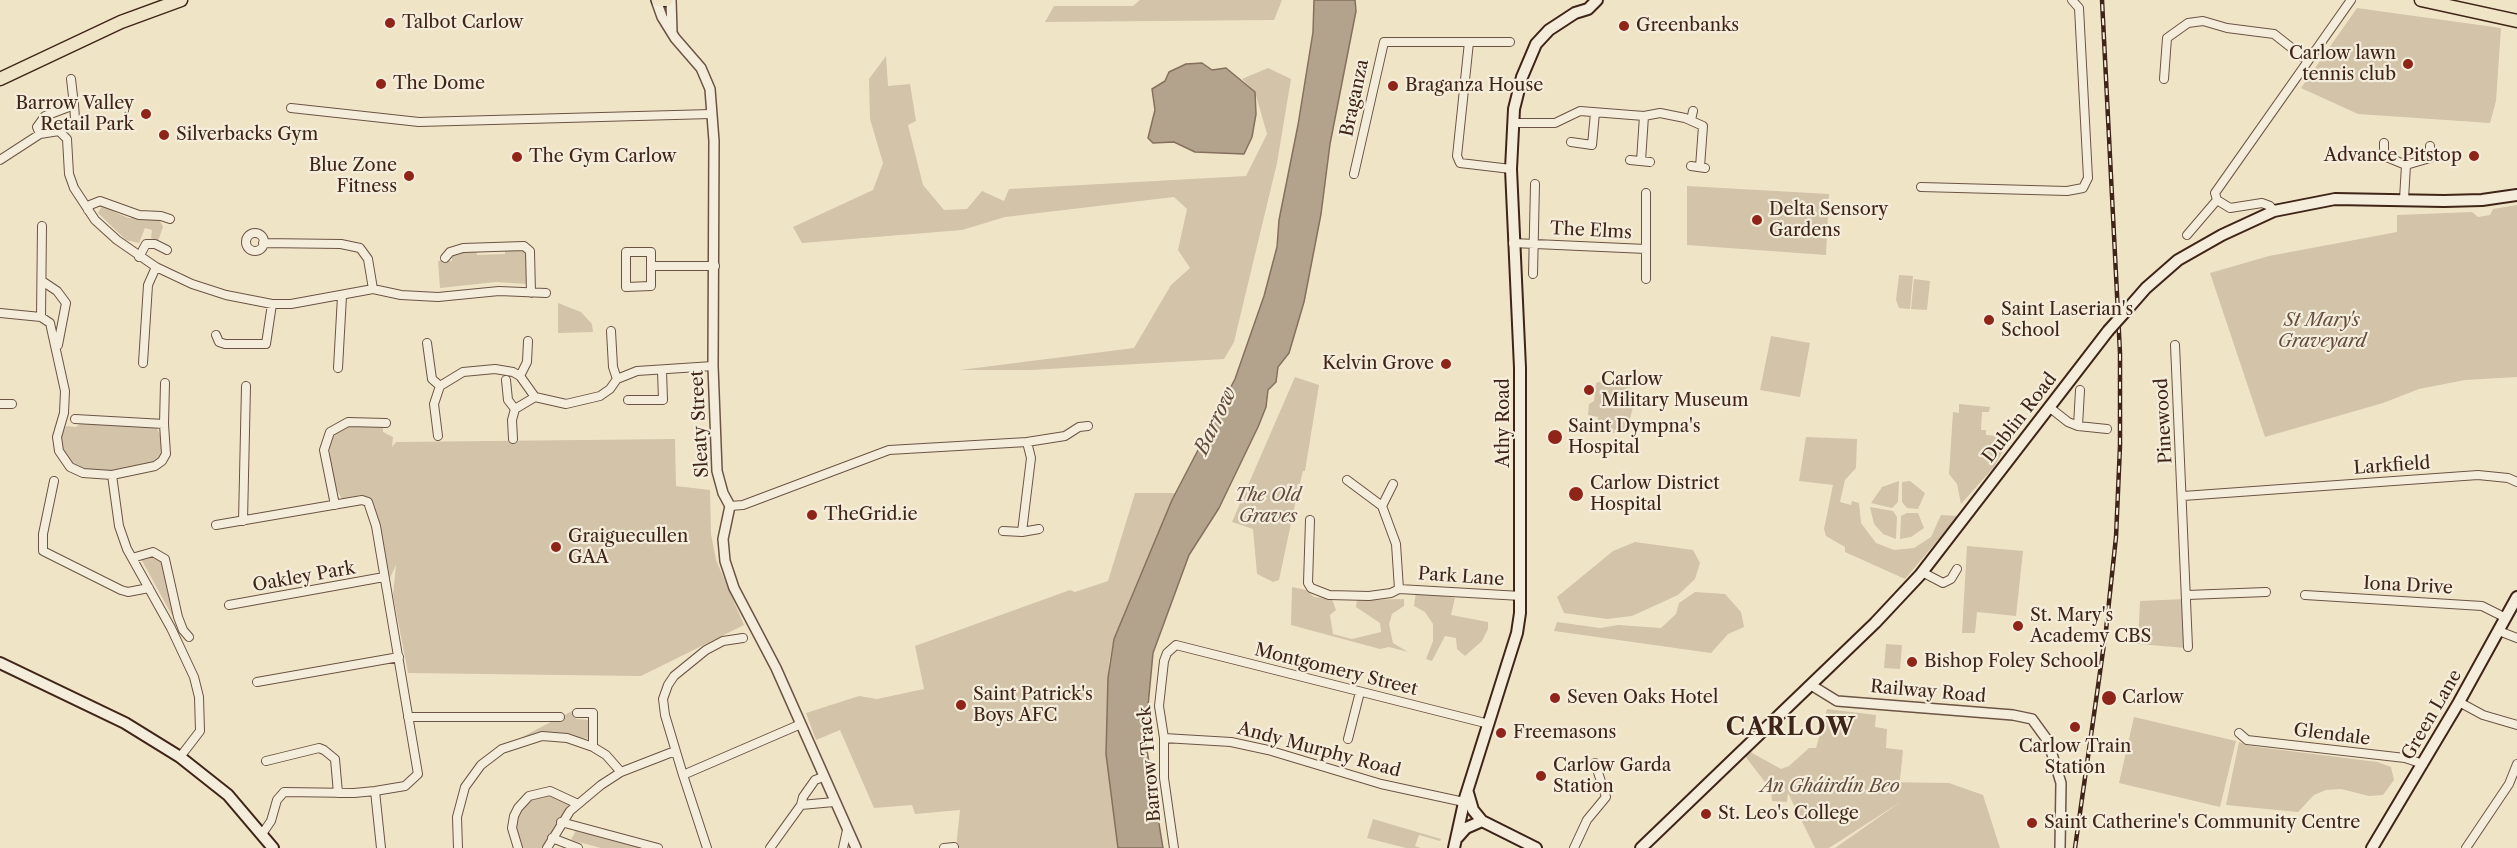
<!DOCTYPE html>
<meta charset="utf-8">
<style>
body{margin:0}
canvas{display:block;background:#f0e4c7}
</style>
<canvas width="2517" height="848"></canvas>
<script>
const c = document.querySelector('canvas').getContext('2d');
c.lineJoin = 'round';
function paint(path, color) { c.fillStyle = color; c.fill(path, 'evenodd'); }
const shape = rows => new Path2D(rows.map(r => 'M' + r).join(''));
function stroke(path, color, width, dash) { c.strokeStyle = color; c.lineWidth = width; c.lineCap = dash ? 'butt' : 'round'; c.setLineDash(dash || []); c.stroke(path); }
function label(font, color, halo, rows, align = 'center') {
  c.font = font + ' "Libre Caslon Text",serif'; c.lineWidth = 4.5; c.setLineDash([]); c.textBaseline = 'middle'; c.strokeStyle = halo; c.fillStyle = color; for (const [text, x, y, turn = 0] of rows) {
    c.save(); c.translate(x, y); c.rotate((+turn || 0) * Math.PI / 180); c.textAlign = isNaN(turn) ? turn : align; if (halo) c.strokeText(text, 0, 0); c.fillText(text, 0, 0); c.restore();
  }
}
const green = shape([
 [1140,0,1282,0,1274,20,1045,22,1054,6,1133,6],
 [2357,8,2501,28,2496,101,2490,123,2358,114,2301,88],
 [886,56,888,86,910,84,916,121,908,125,923,185,944,210,967,209,982,191,1004,201,1009,189,1246,176,1267,134,1255,92,1242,79,1268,68,1291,79,1277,163,1234,342,1224,359,1031,370,960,370,1134,348,1171,285,1190,268,1178,250,1187,209,1174,197,1005,217,962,230,802,243,793,227,873,190,883,163,870,119,869,79],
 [1687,186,1829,194,1826,255,1687,245],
 [2517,205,2517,377,2465,380,2419,389,2383,403,2265,437,2210,273,2269,256,2397,232,2397,215,2472,212,2478,217,2490,215,2493,209],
 [102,206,128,218,159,219,163,227,158,241,151,238,152,230,145,228,139,243,126,240,98,213],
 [523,248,526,252,527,284,496,282,440,288,438,261,452,261,452,253,476,250,477,255,505,254,505,249],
 [1899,275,1913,276,1910,309,1899,308,1896,300],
 [1914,279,1930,281,1927,310,1911,309],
 [558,303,581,312,592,324,593,332,558,333],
 [1771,336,1810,343,1800,397,1760,390],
 [1295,377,1319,385,1305,471,1303,471,1296,500,1279,580,1273,582,1257,574,1253,529,1232,522],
 [1602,381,1631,385,1629,397,1635,398,1628,427,1618,433,1599,432,1596,429,1598,417,1588,415,1589,404,1594,401,1596,383],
 [1959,404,1990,407,1989,412,1982,412,1981,430,1986,430,1986,435,2011,437,1994,467,1961,504,1957,484,1949,474,1953,412,1959,413],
 [82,422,156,427,161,436,163,452,158,460,150,463,107,471,79,468,71,464,64,455,60,440,66,426,76,427],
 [346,426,383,426,383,432,393,437,392,447,396,442,675,439,676,486,710,490,711,534,716,560,744,625,641,676,408,673,393,595,396,565,389,580,374,504,369,497,361,495,342,499,332,482,329,444,337,431],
 [1806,437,1857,439,1856,468,1845,480,1840,502,1851,505,1852,501,1859,503,1861,523,1876,543,1894,550,1914,548,1931,537,1941,515,1958,516,1905,579,1845,552,1845,547,1826,536,1824,529,1833,485,1799,481],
 [1899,481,1898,502,1892,508,1871,503,1882,487],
 [1910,481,1925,493,1918,509,1907,508,1902,502,1902,482],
 [1135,493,1175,493,1130,599,1114,639,1109,662,1106,754,1118,848,956,848,960,810,915,814,912,805,874,808,840,730,816,740,806,713,859,696,877,699,924,689,915,646,1070,590,1075,592,1108,581],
 [1870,507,1893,511,1897,517,1896,539,1883,534,1874,524],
 [1907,513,1918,513,1924,528,1911,537,1900,539,1901,516],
 [1635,542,1693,550,1700,563,1695,579,1678,595,1632,616,1607,619,1564,613,1557,597,1613,551],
 [1967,546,2023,551,2016,616,1977,612,1975,633,1962,633],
 [149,554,161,558,179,628,140,557],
 [1292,587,1306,590,1314,597,1332,599,1336,610,1330,615,1333,634,1352,639,1381,632,1380,623,1356,607,1357,600,1404,599,1404,606,1392,614,1389,624,1393,643,1408,652,1389,647,1380,649,1291,625],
 [1416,592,1455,598,1451,615,1488,622,1488,629,1482,641,1465,656,1457,649,1456,638,1445,636,1432,661,1426,659,1433,641,1433,624,1425,612,1414,606],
 [1695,592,1725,594,1741,612,1744,627,1728,634,1711,653,1554,631,1557,622,1600,628,1618,625,1661,628,1676,614,1679,603],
 [2186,599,2186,648,2138,644,2140,601],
 [1886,644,1902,645,1900,669,1884,668],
 [1827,709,1876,715,1875,727,1887,729,1886,748,1903,750,1900,780,1883,782,1949,783,1983,795,2000,848,1835,848,1902,801,1829,848,1815,848,1788,793,1787,802,1772,801,1771,790,1742,752,1745,749,1781,769,1789,766,1809,748,1816,748],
 [574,710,576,719,590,720,590,739,544,733,522,737],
 [2134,717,2236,741,2220,807,2119,783],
 [2239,742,2250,746,2377,762,2391,767,2394,780,2383,795,2369,796,2341,789,2326,790,2314,795,2298,812,2226,805],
 [552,794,571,804,543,848,522,848,517,840,517,817,526,802,534,797],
 [1373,819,1441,839,1440,841,1419,835,1415,846,1421,848,1406,848,1367,838],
 [576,830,644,848,601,848,571,840]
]);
const water = shape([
 [1314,0,1355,0,1356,11,1330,144,1321,214,1304,302,1289,353,1278,367,1276,382,1268,390,1266,407,1258,427,1219,508,1189,555,1153,653,1145,738,1163,848,1118,848,1106,754,1108,678,1114,639,1172,500,1235,379,1264,296,1277,247,1279,220,1298,125,1313,32,1314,0],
 [1202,63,1212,70,1226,68,1255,92,1256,114,1252,137,1244,154,1195,152,1174,142,1153,143,1148,138,1155,110,1152,89,1165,81,1169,72,1186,64,1202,63]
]);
const minor = shape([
 [1469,42,1457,156,1460,163,1511,169],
 [2164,79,2167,38,2188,23,2203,21,2227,28,2274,34,2307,60],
 [74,105,75,118],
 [291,108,419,122,711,114],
 [1691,120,1693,111],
 [1513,123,1555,123,1580,111,1644,116,1660,113,1685,118,1703,126,1700,167],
 [40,134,37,127,45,116,74,105,71,79],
 [1571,142,1592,145,1595,113],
 [2384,143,2384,156,2406,165,2430,158,2430,146],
 [0,160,40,134,59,131,67,139,69,174,74,188,95,220,117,240,156,267,192,284,226,295,272,304,291,304,373,289,401,295,438,297,499,291,546,293],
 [1630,160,1650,162],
 [1641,161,1644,116],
 [1691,166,1705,168],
 [1354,174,1384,42,1510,42],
 [1921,187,2067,191,2083,188,2088,178,2079,8,2072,0],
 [2404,199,2406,165],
 [88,210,90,205,100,201,139,215,161,216,170,219],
 [2274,211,2270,206,2262,203,2230,208,2217,200,2215,193,2351,0],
 '246 242a9 9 0 1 1 18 0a9 9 0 1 1-18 0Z',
 [2187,235,2217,200],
 [263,243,341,244,360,248,368,259,373,289],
 [1513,243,1646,249],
 [626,252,651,252,651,286,626,287,626,252],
 [139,257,146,244,155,244,167,250],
 [445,258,450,252,463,248,524,246,530,251,531,293],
 [651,266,715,266],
 [1533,274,1535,184],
 [1646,279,1646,193],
 [42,281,57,291,66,303,58,345],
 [0,313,41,317,50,323,65,391,64,413,57,437,59,451,70,467,83,473,112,475,119,526,127,549,171,628,194,677,199,697,200,731,180,757],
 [41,317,42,226],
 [611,331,613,367,617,379],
 [216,335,219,342,225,344,266,344,272,304],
 [427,343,432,379,440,386,463,372,495,369,513,372,520,376,535,397,566,404,600,396,610,389,617,379,637,371,713,366],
 [2175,345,2188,647],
 [143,363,148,285,156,267],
 [338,368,342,296],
 [520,376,527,362,528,341],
 [506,380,508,400,515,409],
 [628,400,663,400,662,371],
 [0,404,12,404],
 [2049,407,2068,422,2078,426,2080,390],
 [75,419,164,424,166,454,162,461,155,466,112,475],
 [164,424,165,383],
 [2078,426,2107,429],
 [438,436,434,404,440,386],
 [513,439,512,420,515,409,535,397],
 [1027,442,1065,436,1079,427,1088,426],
 [1347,480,1382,506,1396,544,1399,589],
 [54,481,43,534,43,551,121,590,128,592,149,588],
 [2183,496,2478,475,2508,478,2517,482],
 [335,505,324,450,330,432,348,422,386,423],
 [730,506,743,505,889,450,1027,442,1031,458,1022,532,1039,529],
 [1382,506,1393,484],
 [1310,520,1308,583,1311,588,1329,595,1369,596,1391,593,1399,589],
 [243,521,246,386],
 [216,525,362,500,368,502,376,526,418,774,405,786,375,791,354,793,284,792,277,800,271,821,262,834],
 [1003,531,1022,532],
 [132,558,153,552,165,559,178,617,183,630,189,637],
 [1922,572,1943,583,1951,579,1957,569],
 [1399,589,1521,596],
 [2187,595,2266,592],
 [2305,595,2482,606,2506,618],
 [229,605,384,577],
 [2499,631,2517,638],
 [743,638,723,641,706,650,674,676,668,685,663,699,665,715,683,775,801,724],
 [257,682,399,657],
 [2459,702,2483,715,2517,725],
 [577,713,593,713,593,747],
 [408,717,560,717],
 [2239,733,2247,740,2405,758,2423,764],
 [1164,738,1231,742,1268,750,1381,784,1464,802],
 [1348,739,1360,692],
 [266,761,319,748,324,750,335,759,338,793],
 [683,775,707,848],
 [375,791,381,848],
 [801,805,803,797,815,780,823,777],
 [561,822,658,848],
 [552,838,578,848],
 [458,848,457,817,465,787,481,765,502,749,542,736,567,738,593,747,606,755,621,772],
 [518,848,512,828,514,816,518,808,529,796,550,791,578,804],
 [547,848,570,811,601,785,621,772,675,751],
 [770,848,801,805,834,802],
 [843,848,847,830],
 [944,848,954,847],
 [1174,848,1164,778,1164,738,1159,706,1164,661,1167,653,1176,645,1489,724],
 [1574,848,1587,820,1606,797,1595,763],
 [2466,848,2509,784,2517,764]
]);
const tertiary = shape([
 [656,0,662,17,675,38,701,68,710,89,714,141,713,366,717,471,723,493,730,506,723,539,725,561,734,588,776,668,856,848],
 [671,0,672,31],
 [1811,685,1837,701,2013,715,2032,719,2048,741,2061,783,2060,848]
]);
const secondary = shape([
 [2125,312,2146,288,2178,260,2222,235,2274,211,2335,199,2444,201,2482,200,2517,195],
 [0,663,125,723,180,757,228,795,273,848],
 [1468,793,1473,810,1482,821,1536,848],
 [1458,837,1466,828,1482,821],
 [1454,848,1465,798,1517,633,1520,613,1520,368,1511,169,1514,109,1522,77,1536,44,1549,30,1575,13,1588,9,1597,0],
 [1641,848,1875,623,1920,575,2108,331],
 [2372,848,2459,702,2517,597]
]);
const primary = shape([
 [658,0,667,0],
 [2421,0,2517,21],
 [0,79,121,22,181,0]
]);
const rail = shape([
 [2075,848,2106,630,2116,537,2120,446,2120,353,2102,0]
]);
const secondaryBridge = shape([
 [2108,331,2125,312]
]);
const markers = [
 [390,23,6,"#8f2418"],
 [1624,26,6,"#8f2418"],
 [2408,64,6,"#8f2418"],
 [381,84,6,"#8f2418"],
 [1393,86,6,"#8f2418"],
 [146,114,6,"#8f2418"],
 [164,135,6,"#8f2418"],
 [2474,156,6,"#8f2418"],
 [517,157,6,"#8f2418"],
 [409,176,6,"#8f2418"],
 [1757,220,6,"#8f2418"],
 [1989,320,6,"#8f2418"],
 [1446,364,6,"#8f2418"],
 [1589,390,6,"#8f2418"],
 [1555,437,8,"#8f2418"],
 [1576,494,8,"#8f2418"],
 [812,515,6,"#8f2418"],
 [556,547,6,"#8f2418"],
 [2018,626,6,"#8f2418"],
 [1912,662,6,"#8f2418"],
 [1555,698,6,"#8f2418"],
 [2109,698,8,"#8f2418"],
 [961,705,6,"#8f2418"],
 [2075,727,6,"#8f2418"],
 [1501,733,6,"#8f2418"],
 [1541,776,6,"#8f2418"],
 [1706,814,6,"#8f2418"],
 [2032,823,6,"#8f2418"]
];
const poiNames = [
 ["Talbot Carlow",402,23],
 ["Greenbanks",1636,26],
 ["Carlow lawn",2396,54,"right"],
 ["tennis club",2396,75,"right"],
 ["The Dome",393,84],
 ["Braganza House",1405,86],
 ["Barrow Valley",134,104,"right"],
 ["Retail Park",134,125,"right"],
 ["Silverbacks Gym",176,135],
 ["Advance Pitstop",2462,156,"right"],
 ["The Gym Carlow",529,157],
 ["Blue Zone",397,166,"right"],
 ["Fitness",397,187,"right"],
 ["Delta Sensory",1769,210],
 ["Gardens",1769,231],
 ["Saint Laserian's",2001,310],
 ["School",2001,331],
 ["Kelvin Grove",1434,364,"right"],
 ["Carlow",1601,380],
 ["Military Museum",1601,401],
 ["Saint Dympna's",1568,427],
 ["Hospital",1568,448],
 ["Carlow District",1590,484],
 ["Hospital",1590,505],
 ["TheGrid.ie",824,515],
 ["Graiguecullen",568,537],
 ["GAA",568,558],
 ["St. Mary's",2030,616],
 ["Academy CBS",2030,637],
 ["Bishop Foley School",1924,662],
 ["Saint Patrick's",973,695],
 ["Boys AFC",973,716],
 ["Seven Oaks Hotel",1567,698],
 ["Carlow",2122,698],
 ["Freemasons",1513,733],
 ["Carlow Train",2075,747,"center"],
 ["Station",2075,768,"center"],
 ["Carlow Garda",1553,766],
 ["Station",1553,787],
 ["St. Leo's College",1718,814],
 ["Saint Catherine's Community Centre",2044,823]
];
const streetNames = [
 ["Braganza",1355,98,-78],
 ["The Elms",1591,231,3],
 ["Dublin Road",2020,418,-52],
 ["Pinewood",2164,421,-93],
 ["Athy Road",1504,423,-90],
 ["Sleaty Street",700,424,-93],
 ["Larkfield",2392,466,-4],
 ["Oakley Park",304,577,-10],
 ["Park Lane",1461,577,4],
 ["Iona Drive",2408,586,3],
 ["Montgomery Street",1336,670,14],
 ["Railway Road",1928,692,5],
 ["Green Lane",2432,715,-60],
 ["Glendale",2332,735,7],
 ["Andy Murphy Road",1319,750,15],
 ["Barrow Track",1150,764,-95]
];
const parkNames = [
 ["St Mary's",2322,321],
 ["Graveyard",2322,342],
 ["The Old",1268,496],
 ["Graves",1268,517],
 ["An Gháirdín Beo",1830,787]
];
const waterNames = [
 ["Barrow",1216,421,-65]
];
const districtNames = [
 ["CARLOW",1791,728]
];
paint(green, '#d2c3a9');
paint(water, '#b4a38c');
stroke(water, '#85705e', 1.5);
stroke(minor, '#6b5444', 10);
stroke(tertiary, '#6b5444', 12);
stroke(secondary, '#3f2418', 14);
stroke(primary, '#3f2418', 15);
stroke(minor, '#f5eddb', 8);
stroke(tertiary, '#f5eddb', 9);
stroke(secondary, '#f5eddb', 10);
stroke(primary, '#f0e4c7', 12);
stroke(rail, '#3f2418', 4.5);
stroke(rail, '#f5eddb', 2, [7]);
stroke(secondaryBridge, '#3f2418', 14, []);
stroke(secondaryBridge, '#f5eddb', 10);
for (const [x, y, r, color] of markers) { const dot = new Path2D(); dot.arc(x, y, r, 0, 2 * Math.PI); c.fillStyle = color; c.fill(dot); stroke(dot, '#f5eddb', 2); }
label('18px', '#3f2418', '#f5eddb', poiNames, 'left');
label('18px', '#3f2418', '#f5eddb', streetNames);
label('italic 18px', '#644c3c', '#f5eddb', parkNames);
label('italic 20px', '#624a3b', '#f5eddb', waterNames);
c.letterSpacing = '1.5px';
label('bold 24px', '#3f2418', '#f5eddb', districtNames);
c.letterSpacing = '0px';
</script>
